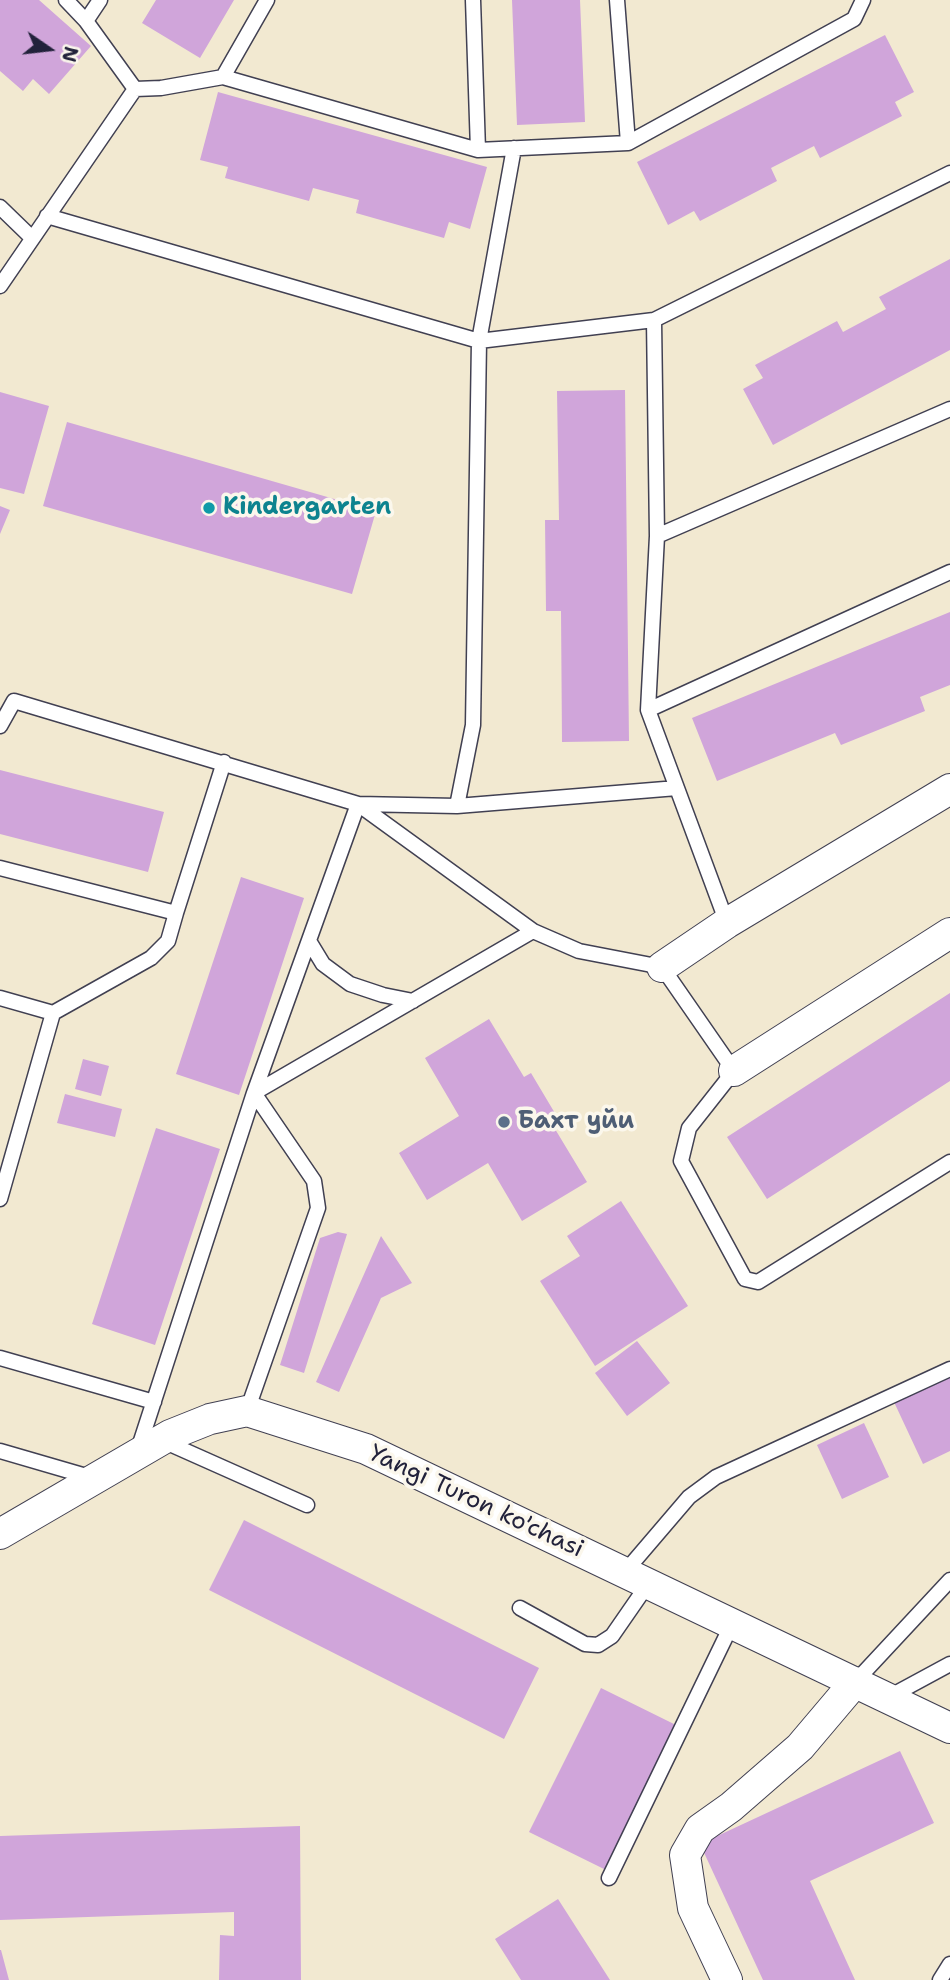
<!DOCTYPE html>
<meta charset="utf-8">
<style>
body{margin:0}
#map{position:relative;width:950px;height:1980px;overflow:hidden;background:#f2e9d1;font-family:"Shantell Sans",sans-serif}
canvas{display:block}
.north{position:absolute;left:14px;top:14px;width:70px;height:70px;-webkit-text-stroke:5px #fbf7ec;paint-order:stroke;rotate:104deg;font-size:19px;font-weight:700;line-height:28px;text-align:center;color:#22223b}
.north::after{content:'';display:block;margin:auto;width:24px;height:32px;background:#22223b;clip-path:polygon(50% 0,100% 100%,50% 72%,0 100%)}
</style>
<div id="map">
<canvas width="950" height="1980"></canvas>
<div class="north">N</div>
</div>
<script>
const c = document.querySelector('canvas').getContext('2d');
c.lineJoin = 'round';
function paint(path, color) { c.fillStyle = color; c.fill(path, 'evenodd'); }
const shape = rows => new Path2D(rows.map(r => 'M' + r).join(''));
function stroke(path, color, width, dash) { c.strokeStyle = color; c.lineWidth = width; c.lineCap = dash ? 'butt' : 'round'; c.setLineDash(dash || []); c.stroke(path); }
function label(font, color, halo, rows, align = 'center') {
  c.font = font + ' "Shantell Sans",sans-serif'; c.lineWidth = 7; c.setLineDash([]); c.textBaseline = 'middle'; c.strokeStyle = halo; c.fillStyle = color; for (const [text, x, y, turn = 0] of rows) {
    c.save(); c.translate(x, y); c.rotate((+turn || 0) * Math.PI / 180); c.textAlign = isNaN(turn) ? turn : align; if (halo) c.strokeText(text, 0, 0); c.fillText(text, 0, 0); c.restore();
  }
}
const building = shape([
 [0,0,39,0,91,46,49,94,33,79,23,91,0,71],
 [156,0,234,0,200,58,142,23],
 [512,0,580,0,585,122,517,125],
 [885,35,914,92,895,102,902,116,820,158,814,146,771,168,777,181,700,221,694,211,668,225,637,162],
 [218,92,487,167,470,229,449,222,444,238,356,213,359,200,313,188,309,201,225,178,228,167,200,160],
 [950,259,950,350,773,445,743,389,763,378,755,365,837,321,843,332,886,309,879,297],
 [625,390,629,741,562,742,561,611,546,611,545,520,559,520,557,391],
 [0,392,49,406,24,494,0,488],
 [67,422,376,511,352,594,43,506],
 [0,506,10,510,0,534],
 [950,612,950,685,920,697,925,711,841,745,835,733,717,781,692,718],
 [0,770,164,812,148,872,0,834],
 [241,877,304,898,239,1095,176,1074],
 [950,993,950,1081,767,1199,727,1137],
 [489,1019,524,1077,531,1073,559,1120,552,1124,587,1182,522,1221,488,1163,427,1200,399,1153,459,1116,425,1058],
 [83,1059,109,1066,101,1096,75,1089],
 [65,1094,122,1109,115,1137,57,1123],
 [156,1128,220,1149,155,1345,92,1324],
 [621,1201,688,1306,595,1366,540,1281,580,1256,567,1236],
 [338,1232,347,1234,304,1373,280,1365,320,1238],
 [381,1236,412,1283,381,1298,339,1392,316,1382],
 [637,1341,670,1383,627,1416,595,1373],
 [950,1375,950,1451,923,1464,894,1402],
 [864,1423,889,1477,842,1499,817,1445],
 [244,1520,539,1668,504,1739,209,1590],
 [601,1688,678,1726,606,1870,529,1832],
 [900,1751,934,1823,810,1881,855,1980,763,1980,700,1844],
 [300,1826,301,1980,219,1980,220,1935,234,1936,234,1912,0,1920,0,1836],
 [558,1899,610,1980,521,1980,495,1939],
 [0,1950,1,1950,9,1980,0,1980]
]);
const service = shape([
 [66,0,86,21],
 [100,0,86,21,135,89,161,88,223,77,478,150,473,0],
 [617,0,628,143],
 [223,77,267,0],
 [514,148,479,341,654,320,950,173],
 [478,150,628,143,854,19,863,0],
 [0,207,32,238],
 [47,216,479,341,473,725,457,806,358,804,254,1093,314,1181,318,1208,247,1411],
 [0,286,135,89],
 [654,320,657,536],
 [648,710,950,572],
 [0,726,14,701,358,804,533,931,579,951,662,967,734,1071,689,1128,681,1161,745,1279,758,1282,950,1162],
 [457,806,677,788],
 [0,868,176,913,224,762],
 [727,923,648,710,657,536,950,409],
 [309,941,323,964,350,984,383,995,413,1001],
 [0,998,53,1013,0,1199],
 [53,1013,151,958,168,941,176,913],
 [0,1358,154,1402],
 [161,1440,307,1505],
 [138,1450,254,1093,533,931],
 [0,1451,93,1478],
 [624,1573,689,1497,716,1477,950,1369],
 [520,1608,585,1644,598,1645,612,1636,648,1584],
 [855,1682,950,1580],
 [889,1697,950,1664],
 [609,1878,732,1624],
 [940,1980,950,1964]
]);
const minor = shape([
 [662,967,727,923,950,789],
 [734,1071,950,933],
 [0,1534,170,1435,210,1419,247,1411,366,1449,950,1728],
 [727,1980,693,1908,685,1855,700,1829,731,1807,800,1747,855,1682]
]);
const markers = [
 [209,508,7,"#0f9aa8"],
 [504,1122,7,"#5c6f8a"]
];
const cultureNames = [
 ["Kindergarten",223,508]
];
const serviceNames = [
 ["Бахт уйи",518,1122]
];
const streetNames = [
 ["Yangi Turon ko'chasi",476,1502,25]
];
paint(building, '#d0a5da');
stroke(service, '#414052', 17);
stroke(minor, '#414052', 32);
stroke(service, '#fff', 14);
stroke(minor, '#fff', 30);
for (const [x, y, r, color] of markers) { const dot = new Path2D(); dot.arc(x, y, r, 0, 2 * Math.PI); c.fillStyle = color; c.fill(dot); stroke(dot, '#fbf7ec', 2.5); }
label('bold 24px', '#0d838f', '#fbf7ec', cultureNames, 'left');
label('bold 24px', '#4e5e75', '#fbf7ec', serviceNames, 'left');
label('24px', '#22223b', '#fbf7ec', streetNames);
</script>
